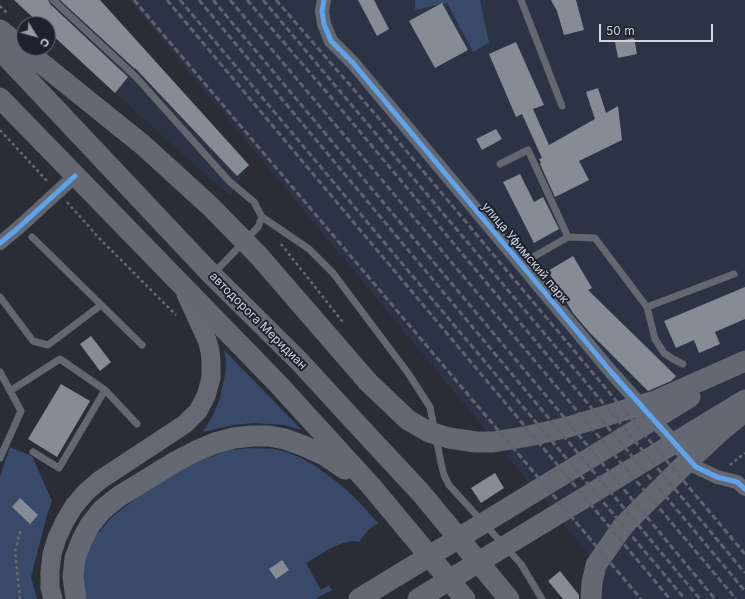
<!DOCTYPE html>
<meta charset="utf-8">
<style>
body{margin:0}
#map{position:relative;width:745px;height:599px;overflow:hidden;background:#2a2d35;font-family:Inter,sans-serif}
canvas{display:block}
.north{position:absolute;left:16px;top:16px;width:40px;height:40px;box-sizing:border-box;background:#1c222e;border:1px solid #646974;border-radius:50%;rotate:127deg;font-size:11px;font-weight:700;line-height:16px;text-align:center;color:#d0d4dd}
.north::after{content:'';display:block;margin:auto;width:14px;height:18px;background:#969aa2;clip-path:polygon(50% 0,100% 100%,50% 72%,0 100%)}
.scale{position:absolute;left:599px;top:24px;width:114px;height:18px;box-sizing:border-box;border:2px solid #d0d4dd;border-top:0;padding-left:5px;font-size:12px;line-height:14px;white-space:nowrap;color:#d0d4dd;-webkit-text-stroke:3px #1c222e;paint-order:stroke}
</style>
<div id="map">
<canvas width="745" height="599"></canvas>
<div class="north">С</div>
<div class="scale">50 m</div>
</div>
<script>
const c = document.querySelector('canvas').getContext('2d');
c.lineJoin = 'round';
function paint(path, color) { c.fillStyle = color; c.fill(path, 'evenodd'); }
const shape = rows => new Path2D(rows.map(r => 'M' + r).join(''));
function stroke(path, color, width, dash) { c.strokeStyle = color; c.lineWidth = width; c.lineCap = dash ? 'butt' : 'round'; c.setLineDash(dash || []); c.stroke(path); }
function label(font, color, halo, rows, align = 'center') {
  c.font = font + ' Inter,sans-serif'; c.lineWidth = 4; c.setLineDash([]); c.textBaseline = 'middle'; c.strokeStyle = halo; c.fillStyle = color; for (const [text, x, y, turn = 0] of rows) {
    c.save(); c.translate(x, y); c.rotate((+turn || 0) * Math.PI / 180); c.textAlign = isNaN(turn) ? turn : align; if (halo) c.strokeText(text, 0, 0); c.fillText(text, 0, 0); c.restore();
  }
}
const built = shape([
 [15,0,100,0,249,165,230,196,161,135,48,31,48,24],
 [129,0,745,0,745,599,598,599,597,585,605,574]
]);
const green = shape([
 [415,0,480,0,489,43,473,52,447,3,415,10],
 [224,350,302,430,285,425,254,423,233,425,203,432,213,415,220,398,225,375,226,363],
 [10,447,32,456,52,501,47,515,31,577,37,599,0,599,0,476],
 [253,448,275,449,287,452,299,457,314,465,341,485,358,501,378,523,369,529,359,542,352,541,343,543,333,547,306,563,321,590,329,585,332,590,315,599,87,599,84,591,83,572,86,555,95,537,112,517,135,499,180,471,197,462,228,450]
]);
const building = shape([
 [14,0,48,0,50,4,128,77,115,93,48,31,48,24,40,24],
 [60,0,100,0,249,165,237,176,135,68,135,69],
 [358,0,374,0,389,29,377,36],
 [551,0,576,0,584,30,564,35,557,11],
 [442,3,468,50,435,68,409,21],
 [634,38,637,54,618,58,615,42],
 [516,42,544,105,533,109,549,145,595,119,586,92,598,88,606,113,618,106,622,140,579,161,589,180,555,197,540,164,541,163,539,159,542,158,522,114,516,117,489,54],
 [496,129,502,139,482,150,476,139],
 [520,174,534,202,543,197,559,229,534,243,503,182],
 [573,256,592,288,588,290,676,376,671,381,648,391,590,333,573,313,548,271],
 [745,287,745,319,715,332,720,344,699,353,694,340,676,348,664,321],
 [91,336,111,362,100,371,80,344],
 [61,384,90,401,57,457,28,439],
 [495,473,504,488,481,503,471,488],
 [20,498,38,515,30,524,12,507],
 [282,560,289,570,276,579,269,569],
 [560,571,579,595,579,599,563,599,548,581]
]);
const path = shape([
 [0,6,7,13],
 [0,130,48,182],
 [67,202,99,238,176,315],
 [281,244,342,321,342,324],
 [730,465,745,453],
 [20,599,15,552,21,528]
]);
const service = shape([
 [53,0,136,77,229,181,254,202,262,217,258,227,214,273],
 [521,0,562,106],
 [500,164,528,150,568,237],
 [262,217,309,249,333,273,408,373,430,407,441,463,444,475,449,485,521,564,542,599],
 [32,237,142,345],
 [521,264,568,237,595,238,647,307,734,274],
 [0,297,33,341,48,345,101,305],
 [647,307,655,339,664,353,673,359,683,364],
 [0,372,21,411,0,458],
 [105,390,137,424],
 [10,391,60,359,105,390,59,468,33,452]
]);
const minor = shape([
 [324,0,322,11,324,24,331,41,353,63,612,373,696,467,717,477,737,482,745,489],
 [0,243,17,229,75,176]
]);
const secondary = shape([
 [53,599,50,588,50,572,52,554,57,538,65,521,74,506,86,492,100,480,185,424,198,411,206,396,211,378,211,361,210,351,207,340,186,294]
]);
const primary = shape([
 [0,30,143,145,211,207,259,256,368,382,408,420,429,432,449,438,476,442,493,442,529,436,568,427,655,401,745,361],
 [0,50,212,275,300,362,356,423,421,493,509,599],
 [0,98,279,385,371,486,465,599],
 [76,599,73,577,75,558,82,540,90,525,102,510,118,497,175,462,196,451,215,443,234,438,252,436,269,436,285,439,304,446,324,455,345,469],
 [359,599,690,397],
 [418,599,745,400],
 [591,599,592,583,596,565,623,526,681,468,721,431,739,416]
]);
const rail = shape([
 [134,0,641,599],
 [167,0,670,599],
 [180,0,685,599],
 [199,0,700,599],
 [213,0,548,398,715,599],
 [230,0,736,599],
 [247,0,330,96,745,591],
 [263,0,588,385,745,573],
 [276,0,376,115,745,554]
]);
const cycleway = shape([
 [324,0,322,11,324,24,331,41,353,63,612,373,696,467,717,477,737,482,745,489],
 [0,243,17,229,75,176]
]);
const streetNames = [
 ["улица Уфимский парк",525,253,50],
 ["автодорога Меридиан",258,321,45]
];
paint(built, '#2b3345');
paint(green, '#38496a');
paint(building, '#868c96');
stroke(path, '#666a71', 2.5, [3, 3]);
stroke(service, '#636870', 7);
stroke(minor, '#636870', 14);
stroke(secondary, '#666974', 19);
stroke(primary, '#646872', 21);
stroke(rail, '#60636b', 3, [6, 3]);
stroke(cycleway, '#60a3ed', 5);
label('12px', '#d0d4dd', '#1c222e', streetNames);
</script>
